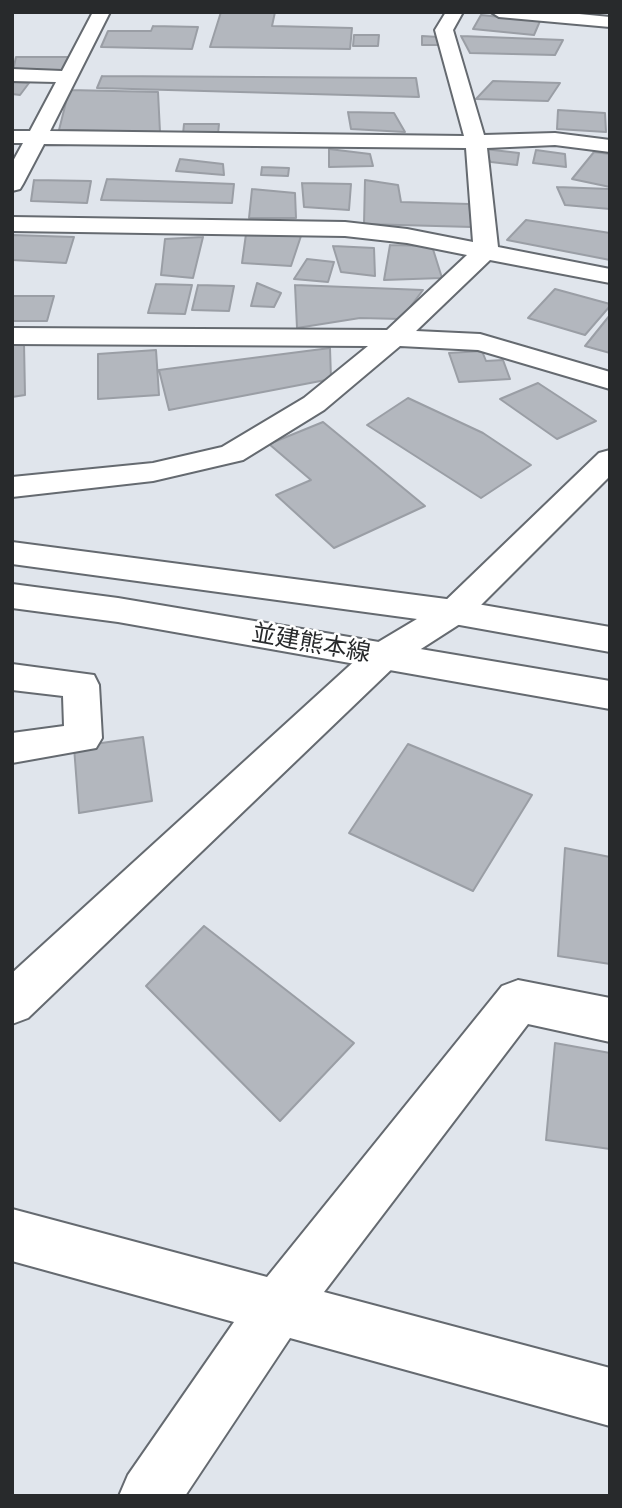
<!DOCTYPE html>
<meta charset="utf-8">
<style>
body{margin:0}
#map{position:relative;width:622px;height:1508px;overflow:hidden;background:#e0e5ec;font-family:Karla,sans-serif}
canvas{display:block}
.frame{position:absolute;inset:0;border:14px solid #282a2c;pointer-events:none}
</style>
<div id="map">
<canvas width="622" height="1508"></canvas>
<div class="frame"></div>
</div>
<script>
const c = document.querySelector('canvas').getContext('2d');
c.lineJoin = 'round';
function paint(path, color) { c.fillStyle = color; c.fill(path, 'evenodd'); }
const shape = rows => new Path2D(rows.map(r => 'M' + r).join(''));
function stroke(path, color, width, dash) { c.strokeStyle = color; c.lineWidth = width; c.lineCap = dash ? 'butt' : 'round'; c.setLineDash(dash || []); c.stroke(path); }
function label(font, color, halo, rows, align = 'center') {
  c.font = font + ' Karla,"Noto Sans JP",sans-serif'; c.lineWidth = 5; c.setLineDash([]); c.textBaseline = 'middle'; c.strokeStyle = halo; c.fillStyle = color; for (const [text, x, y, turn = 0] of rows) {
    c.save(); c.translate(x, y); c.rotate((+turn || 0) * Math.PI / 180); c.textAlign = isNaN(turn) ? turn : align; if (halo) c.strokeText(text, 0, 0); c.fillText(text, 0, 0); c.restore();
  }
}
const building = shape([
 [221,12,275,12,272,26,352,28,350,49,210,47,221,12],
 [481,15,540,21,534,35,473,29,481,15],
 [153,26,198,27,192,49,101,47,108,31,151,31,153,26],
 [354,35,379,35,378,46,353,46,354,35],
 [422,36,439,37,439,45,422,45,422,36],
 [461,36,563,40,555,55,470,53,461,36],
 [16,57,69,57,62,74,12,75,16,57],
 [102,76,416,78,419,97,97,88,102,76],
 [493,81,560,83,548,101,476,99,493,81],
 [12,82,29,83,20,95,12,94,12,82],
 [69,90,158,92,160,132,59,130,69,90],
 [558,110,605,113,606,132,557,129,558,110],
 [348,112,394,113,405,132,351,129,348,112],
 [184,124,219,124,218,134,183,134,184,124],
 [476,148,519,153,517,165,491,162,476,148],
 [329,149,370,154,373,166,329,167,329,149],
 [536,150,565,154,566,167,533,163,536,150],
 [594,152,610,154,610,187,572,179,594,152],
 [180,159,223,164,224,175,176,171,180,159],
 [262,167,289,168,288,176,261,175,262,167],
 [107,179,234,184,232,203,101,200,107,179],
 [34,180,91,181,87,203,31,201,34,180],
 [365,180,398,185,401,202,469,204,472,227,364,224,365,180],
 [302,183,351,184,349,210,304,207,302,183],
 [557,187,610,189,610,209,565,205,557,187],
 [252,189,295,193,296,218,249,218,252,189],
 [526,220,610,233,610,260,507,240,526,220],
 [246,234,301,236,291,266,242,263,246,234],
 [12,235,74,237,66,263,12,260,12,235],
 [203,237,193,278,161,275,165,239,203,237],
 [390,245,432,246,442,278,384,280,390,245],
 [333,246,374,248,375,276,341,272,333,246],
 [307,259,334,262,328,282,294,279,307,259],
 [257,283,281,293,274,307,251,306,257,283],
 [156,284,192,285,185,314,148,313,156,284],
 [198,285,234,286,229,311,192,310,198,285],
 [295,285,423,290,401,319,360,318,297,328,295,285],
 [555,289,610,304,610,306,585,335,528,318,555,289],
 [12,296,54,296,47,321,12,321,12,296],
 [610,315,610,353,585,346,610,315],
 [12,343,24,343,25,395,12,397,12,343],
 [330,348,331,379,169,410,159,370,330,348],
 [156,350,159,395,98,399,98,354,156,350],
 [482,351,486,361,503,360,510,379,459,382,449,353,482,351],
 [538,383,596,421,557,439,500,399,538,383],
 [408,398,483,433,531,465,481,498,367,425,408,398],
 [323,422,425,506,334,548,276,495,311,480,269,444,323,422],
 [143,737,152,801,79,813,74,747,143,737],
 [408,744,532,795,473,891,349,833,408,744],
 [565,848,610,857,610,964,558,956,565,848],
 [204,926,354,1043,280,1121,146,986,204,926],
 [555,1043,610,1053,610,1149,546,1140,555,1043]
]);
const minor = shape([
 [93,12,110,12,50,131,464,136,435,30,446,12,463,12,453,30,484,135,555,133,610,140,610,152,555,145,487,148,498,247,610,269,610,283,490,260,416,331,480,334,610,372,610,389,478,350,400,346,324,410,243,460,153,481,12,497,12,477,153,463,222,447,304,398,368,346,12,344,12,328,387,330,467,255,407,243,345,236,12,231,12,217,345,222,407,229,473,242,466,148,44,144,23,184,20,189,12,191,12,163,23,143,12,143,12,131,30,131,56,82,12,81,12,69,62,71,93,12],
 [491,12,559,12,610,17,610,27,499,17,491,12],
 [610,450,610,476,466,620,396,665,28,1018,12,1024,12,973,370,647,442,604,599,453,610,450],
 [12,664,94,675,99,685,102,738,96,748,12,763,12,733,64,726,63,696,12,690,12,664],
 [518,980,610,998,610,1042,528,1024,324,1292,610,1368,610,1426,290,1338,185,1496,119,1496,128,1475,234,1322,12,1261,12,1209,267,1277,502,986,518,980]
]);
const major = shape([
 [12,542,454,600,610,627,610,652,454,624,12,564,12,542],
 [12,584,118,598,610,681,610,709,118,622,12,608,12,584]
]);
const streetNames = [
 ["並建熊本線",311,644,10]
];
paint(building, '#b3b7be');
stroke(building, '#9a9ea5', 2);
stroke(minor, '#656a70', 4);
stroke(major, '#656a70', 4);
paint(minor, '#fff');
paint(major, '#fff');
label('24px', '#282a2c', '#fff', streetNames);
</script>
